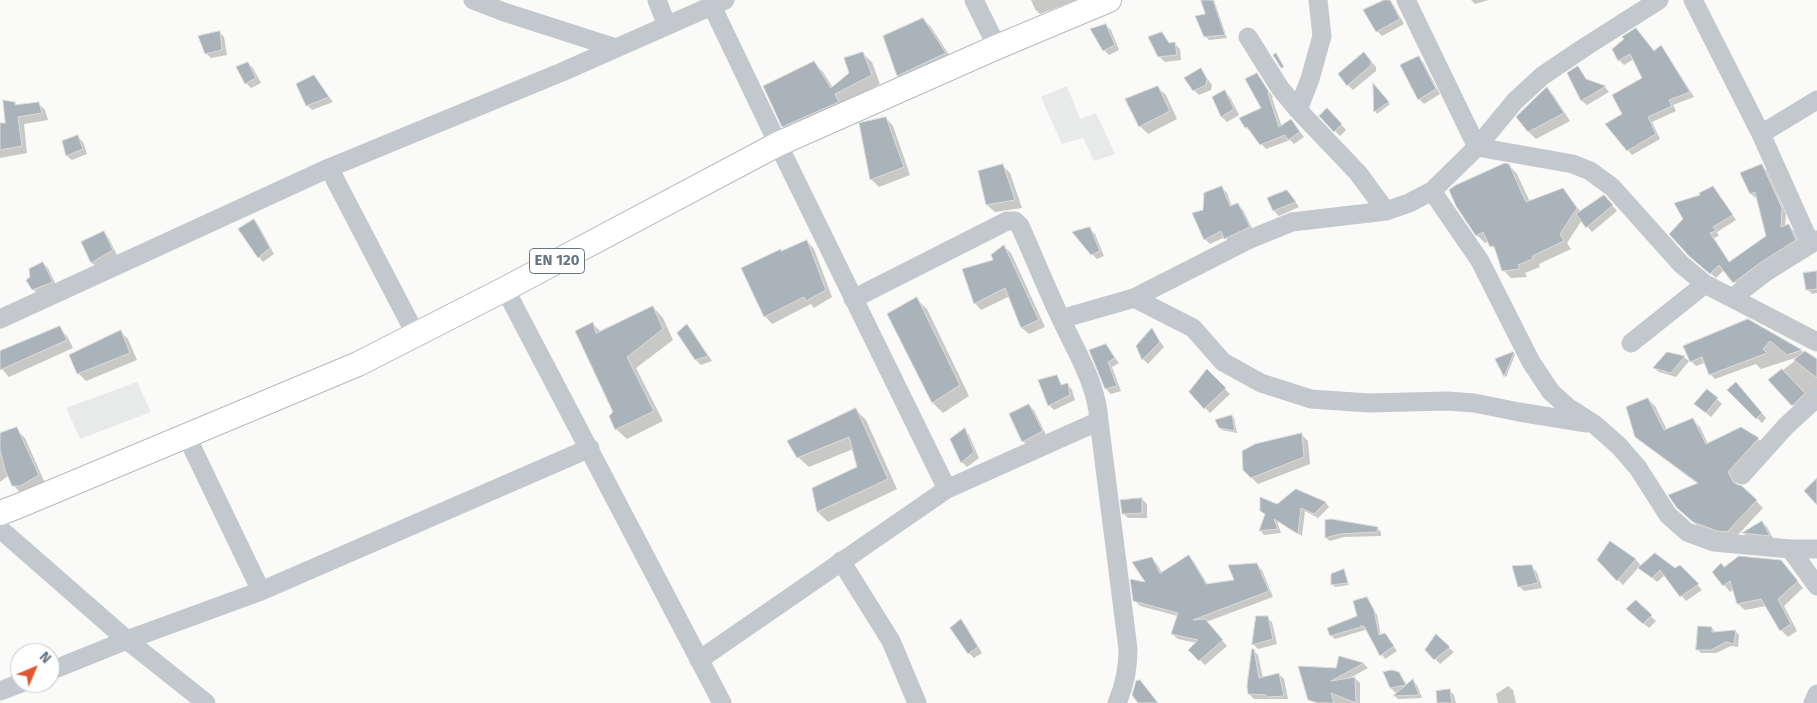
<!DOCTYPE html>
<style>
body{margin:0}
#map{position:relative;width:1817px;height:703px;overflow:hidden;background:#fafaf8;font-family:"Fira Sans",sans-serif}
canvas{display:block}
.north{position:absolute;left:10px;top:643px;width:50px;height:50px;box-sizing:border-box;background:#fff;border:1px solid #c1c8cd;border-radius:50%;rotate:45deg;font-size:14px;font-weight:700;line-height:20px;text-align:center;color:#657683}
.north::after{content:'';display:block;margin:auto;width:18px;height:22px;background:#e4572e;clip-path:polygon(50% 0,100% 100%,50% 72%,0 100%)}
</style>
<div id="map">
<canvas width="1817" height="703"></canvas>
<div class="north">N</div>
</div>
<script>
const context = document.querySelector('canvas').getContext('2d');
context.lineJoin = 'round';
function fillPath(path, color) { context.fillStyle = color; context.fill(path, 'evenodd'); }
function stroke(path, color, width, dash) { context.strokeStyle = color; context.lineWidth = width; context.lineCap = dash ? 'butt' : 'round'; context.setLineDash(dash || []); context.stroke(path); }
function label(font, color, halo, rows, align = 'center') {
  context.font = font + ' "Fira Sans",sans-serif'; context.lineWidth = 5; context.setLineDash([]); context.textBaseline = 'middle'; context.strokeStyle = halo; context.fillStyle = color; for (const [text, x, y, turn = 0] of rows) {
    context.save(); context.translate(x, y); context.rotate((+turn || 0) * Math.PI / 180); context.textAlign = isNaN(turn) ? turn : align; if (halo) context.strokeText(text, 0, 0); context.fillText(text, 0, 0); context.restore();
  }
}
fillPath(new Path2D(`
 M1067 86 1080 119 1096 113 1115 154 1094 161 1083 138 1062 144 1041 97Z
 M137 382 151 412 80 439 66 408Z`), '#e8e9e9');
fillPath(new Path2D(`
 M1031 0H1076L1040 14 1035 9Z
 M1202 0H1214L1227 38 1209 40 1205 36 1207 15Z
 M1387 0 1393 4 1404 24 1382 36 1377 31Z
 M1471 0H1489L1475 4Z
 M923 19 931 27 953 61 905 83 898 76 884 37Z
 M1106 25 1111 30 1119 50 1109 55 1104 50 1092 30Z
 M1636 29 1654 52 1661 46 1665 51 1694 97 1673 105 1676 111 1652 122 1660 139 1632 155 1628 150 1623 115 1643 78 1634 59 1624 65 1620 61 1614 49Z
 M219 32 224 37 227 55 211 58 206 53Z
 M1162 33 1170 44H1175L1180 49 1181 60 1165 62 1159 56Z
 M862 53 872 62 880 84 843 104 793 136 783 126 814 63 823 72 833 88 850 73Z
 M1418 57 1423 62 1440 94 1424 104 1419 99Z
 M1369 59 1376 67V71L1353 90 1348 85Z
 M248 63 253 68 261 83 251 88 246 83Z
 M1577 67 1588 81 1605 87 1609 92 1587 105 1582 101 1569 73Z
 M1200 69 1212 85 1211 90 1199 95 1194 90Z
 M1257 75 1273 97 1272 98 1282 127 1291 120 1304 137 1294 144 1290 140 1266 149 1246 127 1263 109Z
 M318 82 333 102 312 110 307 105Z
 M1374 87 1390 104 1377 114 1376 112Z
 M1158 88 1166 95 1177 119 1148 134 1140 126 1127 100Z
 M1547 88 1554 96 1570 121 1536 139 1528 131Z
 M1225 92 1230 97 1239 115 1227 122 1222 117 1214 98Z
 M15 103 18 106 39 104 45 110 48 120 24 124 27 153 0 158V131L8 145Z
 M1327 109 1346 130 1340 136 1321 116Z
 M886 118 893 126 910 175 879 187 871 179Z
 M78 137 83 142 87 154 72 160 67 156 64 142Z
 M1509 165 1517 174 1530 202 1563 190 1581 212 1609 202 1617 211 1592 232 1582 220 1567 243 1571 249 1539 264 1540 267 1525 273 1527 277 1511 278 1503 270 1497 253 1489 241 1485 243 1477 235Z
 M1003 166 1010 173 1022 208 995 212 987 205Z
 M1762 166 1767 171 1786 214 1785 227 1789 226 1794 231 1800 245 1739 287 1724 270 1716 278 1695 261 1684 219 1702 195 1713 187 1736 220 1717 232 1719 236 1714 238 1730 263 1767 236 1758 197 1756 198 1751 194Z
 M1222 188 1227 193 1232 207 1238 205 1243 210 1254 232 1230 243 1225 237 1210 244 1205 239Z
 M1292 197 1299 207 1279 216 1274 211Z
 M254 221 259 226 274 254 263 262 259 257Z
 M1090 229 1095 234 1104 256 1097 259 1092 254Z
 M103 232 108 237 117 255 97 267 92 263 83 243Z
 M807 241 814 249 832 297 814 308 811 304 772 324 765 316Z
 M1004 246 1011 253 1045 327 1029 334 1022 328 1010 296 981 310 975 303Z
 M43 263 48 268 57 287 38 294 33 289Z
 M1817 272V293L1812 294 1807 289Z
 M916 299 927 309 969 396 943 413 933 403 889 315Z
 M653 307 663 318 673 340 636 368 663 421 627 439 616 429 614 412 593 324 601 332Z
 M1747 320 1817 360V390L1797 409 1770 380 1801 356 1761 369 1756 364 1715 379 1710 374 1704 363 1696 366 1691 361Z
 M687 326 692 331 712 361 701 365 696 360Z
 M59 328 67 336 73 348 9 377 2 369 0 353Z
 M1152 330 1164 347 1148 364 1143 359Z
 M121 332 128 339 137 360 86 381 78 373Z
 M1106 346 1119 363 1112 367 1121 391 1111 394 1106 389Z
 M1513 353 1515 355 1506 377 1497 360Z
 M1684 357 1689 361 1676 377 1659 372 1654 368Z
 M1207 371 1230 394 1210 413 1191 392Z
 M1056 376 1063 386 1068 385 1072 390 1075 400 1054 410 1049 405 1040 381Z
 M1741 388 1766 418 1762 423 1729 390Z
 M1707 390 1722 404 1711 417 1701 409Z
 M1648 399 1655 406 1667 430 1693 420 1700 427 1708 444 1758 439 1765 445 1734 479 1738 486 1742 487 1763 508 1735 538 1701 529 1685 515 1698 484 1644 444 1636 436Z
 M1029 406 1034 410 1047 437 1028 446 1023 441Z
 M856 410 866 420 897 489 828 522 818 512 813 488 859 468 853 449 809 467 798 457Z
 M1232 416 1234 418 1237 433 1222 430 1220 427Z
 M965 430 969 435 979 458 967 467 962 462 951 439Z
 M18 431 25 438 45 483 21 493 13 485 9 475 0 482V446Z
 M1301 434 1308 441 1310 464 1258 484 1244 470Z
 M1296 490 1326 503 1329 507 1318 518 1305 511 1302 536 1277 521 1281 533 1264 535 1261 531 1278 506Z
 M1142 499 1147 504V518H1128L1123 513Z
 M1326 521 1377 528 1381 532V536L1344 537 1330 541 1326 538Z
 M1762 522 1767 527 1774 540 1748 538 1744 534Z
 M1610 543 1636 560 1642 567 1675 570 1680 566 1702 590 1686 601 1665 575 1657 582 1639 567 1623 585 1599 560Z
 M1189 557 1194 562 1208 585 1235 581 1256 565 1262 570 1273 597 1206 622 1227 646 1205 665 1190 650 1197 643 1178 639 1172 634 1178 616 1140 606 1134 600 1147 584 1151 558 1157 564 1162 573Z
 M1781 561 1803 588 1784 606 1797 631 1788 637 1781 630 1766 606 1745 610 1738 604 1734 589 1730 592 1714 572 1724 568Z
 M1531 567 1537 572 1542 588 1524 591 1519 586Z
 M1344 571 1349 585 1335 587 1333 585 1332 575Z
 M1366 598 1377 615 1381 636 1385 634 1397 651 1385 659 1364 627 1365 630 1335 639 1331 635 1359 617Z
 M1636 602 1656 621 1649 628 1632 614Z
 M1267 617 1272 622 1277 644 1258 649 1253 644Z
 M961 621 966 626 982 653 974 658 969 653Z
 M1712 628 1716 633 1735 631 1739 635 1738 647 1731 646 1716 653H1701L1697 649Z
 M1449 648 1454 652 1440 664 1426 649Z
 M1253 650 1258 655 1263 678 1279 674 1284 679 1288 699H1254L1249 694Z
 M1339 657 1364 664 1368 668 1348 679 1355 678 1360 683V703H1316L1314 701 1337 669Z
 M1398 673 1408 686 1413 681 1417 685 1422 698 1398 699 1395 696 1397 694 1391 688Z
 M1508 686 1513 690 1516 703H1498L1496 694Z
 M1449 690 1454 695 1456 703H1438Z`), '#0003');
const building = new Path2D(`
 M1201 0H1213L1225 35 1204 37 1195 16 1205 14Z
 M1384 0H1390L1400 19 1376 32 1363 10Z
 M923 18 946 53 897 76 883 36Z
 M1106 24 1115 45 1103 51 1090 29Z
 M1636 28 1654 51 1661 45 1690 92 1669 100 1672 106 1648 117 1656 134 1627 151 1605 124 1622 114 1612 95 1642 78 1630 54 1618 61 1612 49 1624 39 1622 37Z
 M220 31 222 50 205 54 198 36Z
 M1162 32 1169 43 1175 42 1177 55 1158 57 1148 37Z
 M863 52 872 75 835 94 839 102 782 127 763 86 814 61 831 88 849 73 844 58Z
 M1364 52 1371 61V65L1347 86 1338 74Z
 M1276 53 1284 67 1281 68 1273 55Z
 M1419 56 1436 89 1418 100 1400 65Z
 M248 62 256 78 245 84 236 67Z
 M1578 66 1586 79 1606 86 1581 101 1567 73Z
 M1201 68 1207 79 1206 85 1193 91 1184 78Z
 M1257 73 1269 92 1268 93 1279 127 1291 119 1300 132 1288 140 1285 135 1260 145 1247 127 1245 128 1239 118 1261 108 1245 79Z
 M314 75 329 97 306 106 296 84Z
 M1373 83 1389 102 1374 112Z
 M1158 86 1170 111 1139 127 1125 99Z
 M1547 87 1564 113 1528 132 1516 117Z
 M1225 90 1234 109 1221 117 1212 97Z
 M3 100 15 102V105L39 102 42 113 18 117 22 146 0 150V123H5Z
 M1327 108 1342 124 1334 132 1319 116Z
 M886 117 904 167 870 180 859 123Z
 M78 135 83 149 66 156 62 141Z
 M1505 163 1509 164 1526 202 1563 188 1577 208 1560 234 1564 241 1532 256 1533 259 1518 265 1520 269 1502 271 1494 246 1490 247 1483 232 1476 236 1456 206 1449 190 1454 186Z
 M1003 164 1015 200 986 205 978 171Z
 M1762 164 1782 208 1781 227 1789 224 1796 240 1760 263 1733 283 1719 265 1710 274 1689 256 1669 234 1683 219 1674 203 1700 195 1699 193 1713 186 1733 215 1713 227 1716 231 1710 233 1729 262 1766 236 1755 192 1750 194 1740 173Z
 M1222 186 1230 206 1238 203 1250 227 1224 239 1221 231 1204 240 1192 213 1203 210 1204 193Z
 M1287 190 1296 202 1273 211 1267 198Z
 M1604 195 1613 205 1586 228 1576 214Z
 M254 219 270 248 258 258 238 229Z
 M1090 227 1100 251 1091 255 1072 232Z
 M104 231 113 250 91 263 81 242Z
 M807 240 826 290 806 301 804 297 764 317 741 268 781 249V251Z
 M1004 245 1039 320 1021 328 1005 288 974 304 962 269 993 260 991 255Z
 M43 262 53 282 32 290 26 280 30 277 29 269Z
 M1817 271V289L1806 290 1803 273Z
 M917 297 960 385 932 403 887 314Z
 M653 306 663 329 627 357 654 411 615 430 609 416 613 412 575 331 593 322 596 333Z
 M1748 319 1802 350 1787 355 1770 341 1763 349 1767 353 1709 375 1702 357 1690 362 1683 346Z
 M687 324 708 356 695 360 677 333Z
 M60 326 67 340 0 370V351Z
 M1152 328 1160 342 1142 360 1136 346Z
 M121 330 130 353 77 374 69 355Z
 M1106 344 1115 358 1108 362 1117 386 1105 389 1089 350Z
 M1805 351 1817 359V378L1794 360Z
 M1513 352 1514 353 1504 377 1495 359Z
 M1667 352 1685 356 1671 373 1653 368Z
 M1207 369 1226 388 1204 409 1189 392Z
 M1782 369 1805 393 1792 406 1768 380Z
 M1057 375 1061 385 1068 383 1070 395 1048 406 1038 380Z
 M1736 382 1762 413 1756 419 1727 390Z
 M1707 389 1718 398 1706 413 1694 404Z
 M1648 398 1664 430 1693 418 1706 444 1741 427 1759 438 1728 472 1734 483 1742 486 1757 500 1727 532 1717 531 1693 522 1677 508 1668 495 1698 483 1635 437 1626 407Z
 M1029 404 1043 431 1022 442 1009 414Z
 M856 408 888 479 817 512 812 488 857 467 849 437 797 458 787 441Z
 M1232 415 1235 431 1219 428 1215 420Z
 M17 427 39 475 20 486H12L5 470 0 450V433Z
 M965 428 974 452 961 463 950 439Z
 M1302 433 1304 457 1251 478 1243 470 1242 451 1255 444Z
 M1817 478V505L1804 491Z
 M1296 489 1326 502 1314 514 1301 508 1298 534 1274 519 1278 529 1259 531 1265 514 1260 511V497L1277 504Z
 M1142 498V513L1122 514 1120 500Z
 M1331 519 1378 527 1377 532 1340 534 1325 538V520Z
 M1762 521 1770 536 1742 533Z
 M1610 541 1636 559 1617 581 1597 560Z
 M1655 553 1675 568 1680 565 1699 584 1680 597 1660 570 1652 578 1638 568Z
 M1189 555 1206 584 1234 580 1228 565 1257 563 1269 591 1193 620 1205 619 1223 640 1199 661 1188 650 1198 640 1171 634 1178 613 1133 601 1130 579 1145 582 1132 562 1152 557 1160 573Z
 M1739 556 1781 560 1798 581 1778 599 1791 624 1780 631 1761 599 1737 604 1730 581 1723 586 1712 572 1721 563 1724 567Z
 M1532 565 1538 583 1518 587 1512 566Z
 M1344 569 1348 583 1331 585V574Z
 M1367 597 1374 610 1379 635 1385 633 1394 646 1380 656 1364 626 1362 627 1361 625V627L1330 636 1327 628 1357 616 1353 601Z
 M1636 600 1652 615 1643 624 1626 609Z
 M1256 616H1268L1273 639 1252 645Z
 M961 619 978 647 968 654 950 628Z
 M1698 626 1712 627V632L1736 630 1734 644 1726 642 1711 650H1696Z
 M1436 634 1450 647 1434 660 1425 650Z
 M1252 649H1254L1259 678 1279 673 1284 696 1267 697 1266 695 1248 694 1247 686Z
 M1339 656 1364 663 1331 681 1355 677 1356 703 1331 693 1334 703H1318L1308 700 1298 666 1336 668Z
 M1392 670 1399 672 1406 685 1390 688 1383 672Z
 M1413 679 1419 695 1393 696 1406 685Z
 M1140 680 1158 703H1138L1132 695 1136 681Z
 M1450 689 1452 703H1437L1436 691Z`);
fillPath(building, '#aab3b9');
stroke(building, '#dcdcda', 1);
const major = new Path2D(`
 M0 513 16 507 358 364 505 289 778 144 997 47 1109 0`);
stroke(major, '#b5babe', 26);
stroke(new Path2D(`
 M473 0 504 12 616 48
 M657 0 667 26
 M974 0 997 47
 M1406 0 1477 147 1573 164 1590 171 1612 187 1681 264 1705 284 1817 342
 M1693 0 1761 134 1810 243
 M712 6 778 144 947 489
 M1248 37 1280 88 1298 110 1358 173 1386 211
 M1298 110 1310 79 1322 36 1318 0
 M1761 134 1817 100
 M329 168 416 335
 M1432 191 1480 261 1531 362 1551 392 1569 408 1594 424 1619 446 1638 468 1668 515 1687 532 1714 542 1790 549H1817
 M505 289 722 703
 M1134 298 1193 328 1223 362 1261 383 1311 399 1369 403 1447 401 1474 403 1519 412 1587 423
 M1732 298 1766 272 1817 240
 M0 319 329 168 562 72 725 0
 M1061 319 1134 298 1248 240 1292 222 1386 211 1409 203 1432 191 1477 147 1515 101 1542 76 1585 47 1659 0
 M1631 343 1705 284
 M1099 421 1128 649C1128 669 1125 685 1117 703
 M186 435 261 591
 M1742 475 1786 426 1811 403 1817 395
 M0 529 127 640 206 703
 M1790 549 1817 586
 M841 561 891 641 917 703
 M699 660 947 489 1099 421C1097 385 1077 353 1062 321 1047 290 1034 257 1020 226L1015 221H1007L853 299
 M50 671 127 640 261 591 590 448
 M0 691 21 683
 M1813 703 1817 694`), '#c3c8cc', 19);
stroke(major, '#fff', 24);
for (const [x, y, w] of [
 [557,261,55]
]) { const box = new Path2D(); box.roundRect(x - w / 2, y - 12.5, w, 25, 4); context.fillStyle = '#fff'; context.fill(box); stroke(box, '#657683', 1); }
label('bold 15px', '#657683', null, [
 ["EN 120",557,261]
]);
</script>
